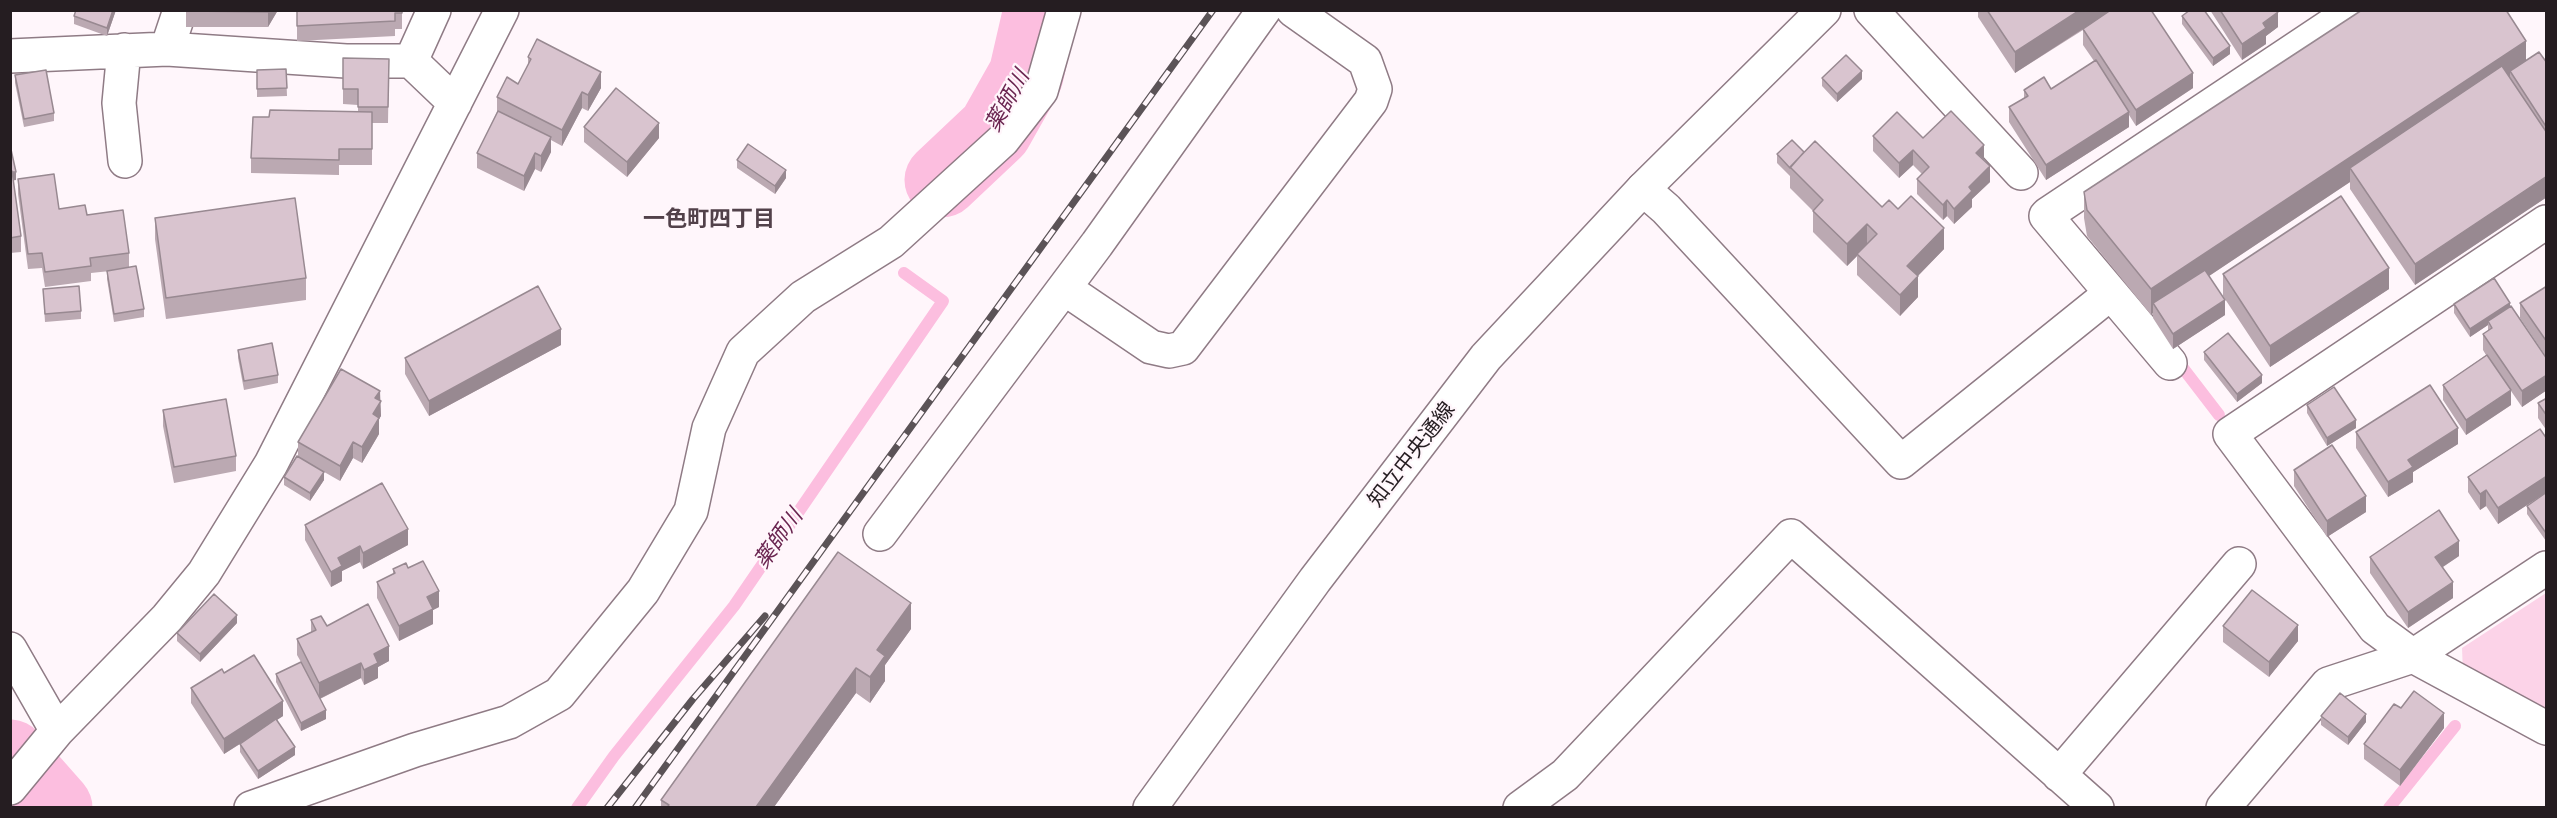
<!DOCTYPE html>
<meta charset="utf-8">
<style>
body{margin:0}
#map{position:relative;width:2557px;height:818px;overflow:hidden;background:#fff6fb;font-family:"Noto Serif",serif}
canvas{display:block}
.frame{position:absolute;inset:0;border:12px solid #251d21;pointer-events:none}
</style>
<div id="map">
<canvas width="2557" height="818"></canvas>
<div class="frame"></div>
</div>
<script>
const context = document.querySelector('canvas').getContext('2d');
context.lineJoin = 'round';
function fillPath(path, color) { context.fillStyle = color; context.fill(path, 'evenodd'); }
function stroke(path, color, width, dash) { context.strokeStyle = color; context.lineWidth = width; context.lineCap = dash ? 'butt' : 'round'; context.setLineDash(dash || []); context.stroke(path); }
function label(font, color, halo, rows, align = 'center') {
  context.font = font + ' "Noto Serif","Noto Sans JP",serif'; context.lineWidth = 4.5; context.setLineDash([]); context.textBaseline = 'middle'; context.strokeStyle = halo; context.fillStyle = color; for (const [text, x, y, turn = 0] of rows) {
    context.save(); context.translate(x, y); context.rotate((+turn || 0) * Math.PI / 180); context.textAlign = isNaN(turn) ? turn : align; if (halo) context.strokeText(text, 0, 0); context.fillText(text, 0, 0); context.restore();
  }
}
fillPath(new Path2D(`
 M2546 593V714L2463 672 2462 648Z`), '#fcd3e8');
stroke(new Path2D(`
 M2176 359 2219 415
 M577 808 614 756 734 606 943 301 904 273
 M2389 808 2455 726`), '#fcbedf', 12);
stroke(new Path2D(`
 M942 180 995 130 1026 75 1041 10
 M10 757 55 808`), '#fcbedf', 75);
const street = new Path2D(`
 M434 10 411 61 455 103
 M1871 10 2021 173
 M167 49 180 10
 M124 50 119 103 125 161
 M10 56 167 49 346 61H411
 M1643 189 1666 209 1901 462 2111 293 2046 216 2048 214 2354 10
 M2546 222 2230 434 2375 628 2413 656 2546 728
 M1064 288 1151 347 1169 351 1183 348 1371 101 1375 89 1365 61 1293 10
 M2111 293 2170 363
 M880 534 1097 244 1264 10
 M10 649 57 731
 M2059 775 2239 564
 M10 788 57 731 167 618 204 573 271 464 502 10
 M251 808 415 750 509 722 559 694 643 591 691 511 709 428 743 352 803 297 891 242 1003 140 1041 91 1064 10
 M1520 808 1565 775 1791 536 2097 808
 M2223 808 2328 684 2413 656 2546 568`);
const secondary = new Path2D(`
 M1150 808 1315 580 1486 357 1643 189 1824 10`);
stroke(street, '#8f7b85', 36);
stroke(secondary, '#8f7b85', 36);
stroke(street, '#fff', 33);
stroke(secondary, '#fff', 33);
const rail = new Path2D(`
 M607 808 693 699 765 616
 M635 808 1213 10`);
stroke(rail, '#5b5357', 7);
stroke(rail, '#fff6fb', 4.5, [14]);
fillPath(new Path2D(`
 M116 10 107 36 74 24V16Z
 M186 10H278L268 27H186Z
 M297 10H402V29H395V36L297 41Z
 M1978 10H2151L2193 88 2136 126 2129 115V127L2046 180 2009 122V107L2024 98V90L2051 89 2094 61 2083 45V30L2015 73 1978 17Z
 M2210 10H2278V27L2266 36V44L2242 60Z
 M2182 16 2230 54 2213 66 2182 24Z
 M528 57 601 88 588 111 582 108 562 146 551 140V152L541 172 535 169 524 191 477 168V153L497 112V97L518 84 528 66Z
 M343 58 389 59 388 123H372V165H339V175L251 173V158L269 117 358 112V105L343 104Z
 M2526 60 2547 63V197L2415 285 2350 189V182L2209 276 2225 315 2173 349 2153 318V313L2151 315 2087 236 2084 218V192Z
 M286 69 287 96 257 97V70Z
 M15 75 54 113V121L24 127 15 83Z
 M1822 78 1862 79 1837 102 1822 86Z
 M584 127 659 138 627 177 584 142Z
 M1873 136 1923 138 1984 160 1990 182 1972 199V207L1954 224 1947 216 1943 220 1917 194V179L1922 174 1913 165 1899 178 1873 151Z
 M10 145 16 180H13L21 236V252L10 253Z
 M1804 152 1944 249 1918 276V297L1900 316 1857 275V256L1847 266 1813 232V211L1790 188V176L1777 163V154Z
 M737 160 786 178 775 194 737 168Z
 M18 179 59 209 87 215 129 253V267L144 309V317L114 322 107 279V271H110L91 273V281L45 287 42 268 28 269 18 194Z
 M155 218 306 278V300L166 319 155 239Z
 M2223 274 2389 289 2270 367 2223 296Z
 M2547 286V358L2520 318V303Z
 M43 289 81 311V319L45 322Z
 M2454 304 2510 306 2547 359V390L2522 407 2511 391V405L2466 435 2443 400V385L2486 355 2483 350V334L2488 331V325L2470 337 2454 313Z
 M561 345 429 416 405 374V358Z
 M238 350 278 375V383L244 390 238 358Z
 M2204 352 2262 383 2237 402 2204 360Z
 M2547 398V431L2538 418V403Z
 M380 401 381 416 379 419V434L362 463 353 458 340 481 319 469 324 480 310 501 284 485V477L298 457V442Z
 M2307 405 2356 428 2327 446 2307 413Z
 M163 410 236 456V471L174 483 163 426Z
 M2356 432 2458 444 2413 472V482L2388 497 2356 448Z
 M2547 439V492L2498 524 2486 506 2480 510 2468 492V477Z
 M2294 470 2366 512 2327 537 2294 486Z
 M2547 492V541H2546L2527 514V506Z
 M305 525 408 545 363 569 360 562 342 571V581L331 587 305 540Z
 M2459 556 2443 567 2453 598 2408 628 2370 573V557Z
 M408 568 439 607 433 610V624L399 641 377 598V582L393 574V569Z
 M311 620 327 626 389 661 378 667V678L364 685 361 678 320 699 326 719 301 731 276 682V674L301 662 297 655V639L311 632Z
 M237 623 200 662 177 641V633Z
 M2223 626 2298 641 2269 677 2223 642Z
 M911 629 885 665V681L870 703 856 693 774 807H661V800Z
 M224 673 283 716 277 720 295 755 258 779 240 752V744L224 754 191 703V688Z
 M2401 708 2444 728 2400 786 2364 759V744Z
 M2321 716 2366 722 2348 745 2321 725Z`), '#bba9b2');
fillPath(new Path2D(`
 M113 10H116L107 36V28Z
 M269 10H278L268 27V12Z
 M2080 10H2112L2015 73V52Z
 M2278 12V27L2266 36V44L2242 60V44L2263 23Z
 M2526 41V66L2510 71V77L2350 168V182L2158 310 2153 303V313L2151 315V289Z
 M2230 46V54L2213 66V58Z
 M1862 71V79L1837 102V94Z
 M601 72V88L588 111V95Z
 M2193 73V88L2136 126V110Z
 M582 92V108L562 146V130Z
 M2129 112V127L2046 180V165Z
 M659 123V138L627 177V162Z
 M551 137V152L541 172V156Z
 M1984 145V160L1976 153Z
 M1913 150V165L1899 178V163Z
 M535 153V169L524 191V176Z
 M1990 166V182L1972 199V207L1954 224V209L1969 187Z
 M786 170V178L775 194V186Z
 M16 172V180L10 181V173Z
 M2547 176V197L2415 285V264Z
 M1947 200V216L1943 220V205Z
 M1867 224V245L1857 254V256L1847 266V244Z
 M1944 228V249L1907 287V266Z
 M2389 268V289L2270 367V346Z
 M1918 276V297L1900 316V295Z
 M2225 300V315L2173 349V334Z
 M2510 303V311L2488 321V325L2470 337V329Z
 M561 329V345L429 416V401Z
 M2262 375V383L2237 402V394Z
 M2547 375V390L2522 407V391Z
 M2511 390V405L2466 435V420Z
 M380 391 381 416 379 419V434L362 463V447L373 414 375 398Z
 M2356 420V428L2327 446V438Z
 M2458 428V444L2413 472V482L2388 497V482L2408 460Z
 M353 442V458L340 481V466Z
 M324 472V480L310 501V493Z
 M2547 476V492L2498 524V508Z
 M2486 490V506L2480 510V494Z
 M2366 496V512L2327 537V521Z
 M408 529V545L363 569V553Z
 M2459 541V556L2435 572V557Z
 M360 546V562L342 571V581L331 587V572L338 558Z
 M2453 582V598L2408 628V612Z
 M439 591V607L433 610V624L399 641V626L427 597Z
 M911 603V629L885 665V681L870 703V677L877 650Z
 M237 615V623L200 662V654Z
 M2298 625V641L2269 677V662Z
 M389 646V661L378 667V678L364 685V670L374 654Z
 M361 663V678L319 699V683Z
 M856 668V693L774 807H756Z
 M283 701V716L224 754V739Z
 M326 710V719L301 731V723Z
 M2444 713V728L2400 786V770Z
 M2366 714V722L2348 745V737Z
 M295 747V755L258 779V771Z`), '#988991');
const building = new Path2D(`
 M76 10H113L107 28 74 16Z
 M186 10H269L268 12 186 11Z
 M297 10H402V13H395V21L297 26Z
 M1987 10H2080L2015 52Z
 M2111 10H2151L2193 73 2136 110 2083 29Z
 M2190 10H2204L2230 46 2213 58 2182 16Z
 M2220 10H2278V12L2263 23 2266 28 2242 44Z
 M2362 10H2506L2526 41 2151 289 2087 210 2084 192Z
 M537 39 601 72 588 95 582 92 562 130 497 97 507 77 518 84 531 59 528 57Z
 M2539 52 2547 63V128L2510 71Z
 M1846 55 1862 71 1837 94 1822 78Z
 M343 58 389 59 388 107H358V89H343Z
 M2096 60 2129 112 2046 165 2009 107 2028 96 2024 90 2044 77 2051 89Z
 M2502 66 2547 133V176L2415 264 2350 168Z
 M286 69 287 88 257 89V70Z
 M46 70 54 113 24 119 15 75Z
 M616 88 659 123 627 162 584 127Z
 M270 110 372 112V149H339V160L251 158 253 117H269Z
 M498 111 551 137 541 156 535 153 524 176 477 153Z
 M1951 111 1984 145 1976 153 1990 166 1969 187 1972 191 1954 209 1947 200 1943 205 1917 179 1929 167 1913 150 1899 163 1873 136 1897 112 1923 138Z
 M1792 140 1804 152 1790 168 1777 154Z
 M1815 141 1882 207 1889 200 1898 209 1911 196 1944 228 1907 266 1918 276 1900 295 1857 254 1877 234 1867 224 1847 244 1813 211 1823 200 1790 167Z
 M748 144 786 170 775 186 737 160Z
 M10 145 16 172H12V171H10Z
 M10 171H12L21 236 10 238Z
 M54 174 59 209 85 205 87 215 123 210 129 253 90 258 91 266 45 272 42 253 28 254 18 179Z
 M2341 196 2389 268 2270 346 2223 274Z
 M295 198 306 278 166 298 155 218Z
 M136 266 144 309 114 314 107 271Z
 M2205 270 2225 300 2173 334 2153 303Z
 M2494 278 2510 303 2470 329 2454 304Z
 M79 286 81 311 45 314 43 289Z
 M538 286 561 329 429 401 405 358Z
 M2547 286V342L2520 303Z
 M2511 306 2547 359V375L2522 391 2483 334 2492 328 2488 321Z
 M2228 333 2262 375 2237 394 2204 352Z
 M272 343 278 375 244 381 238 350Z
 M2487 355 2511 390 2466 420 2443 385Z
 M341 369 380 391 375 398 381 401 373 414 379 418 362 447 353 442 340 466 298 442Z
 M2430 385 2458 428 2408 460 2413 467 2388 482 2356 432Z
 M2334 387 2356 420 2327 438 2307 405Z
 M2547 398V416L2538 403Z
 M226 399 236 456 174 467 163 410Z
 M2540 429 2547 439V476L2498 508 2486 490 2480 494 2468 477Z
 M2332 445 2366 496 2327 521 2294 470Z
 M297 456 324 472 310 493 284 477Z
 M382 483 408 529 363 553 360 546 338 558 342 566 331 572 305 525Z
 M2547 492V533H2546L2527 506Z
 M2439 510 2459 541 2435 557 2453 582 2408 612 2370 557Z
 M838 552 911 603 877 650 885 656 870 677 856 668 756 807H667L669 805 661 800Z
 M423 561 439 591 427 597 433 609 399 626 377 582 395 573 393 569 406 563 408 568Z
 M2252 590 2298 625 2269 662 2223 626Z
 M214 594 237 615 200 654 177 633Z
 M368 604 389 646 374 654 378 663 364 670 361 663 319 683 297 639 316 630 311 620 321 616 327 626Z
 M254 655 283 701 224 739 191 688 222 669 224 673Z
 M301 662 326 710 301 723 276 674Z
 M2414 691 2444 713 2400 770 2364 744 2394 704 2401 708Z
 M2340 693 2366 714 2348 737 2321 716Z
 M276 719 295 747 258 771 240 744Z`);
fillPath(building, '#d9c4cf');
stroke(building, '#988991', 1.5);
label('21px', '#251d21', '#fff6fb', [
 ["知立中央通線",1412,455,-52]
]);
label('italic 22px', '#6b2651', '#fff6fb', [
 ["薬師川",1008,101,-61],
 ["薬師川",779,539,-55]
]);
label('bold 22px', '#52414a', '#fff6fb', [
 ["一色町四丁目",709,220]
]);
</script>
